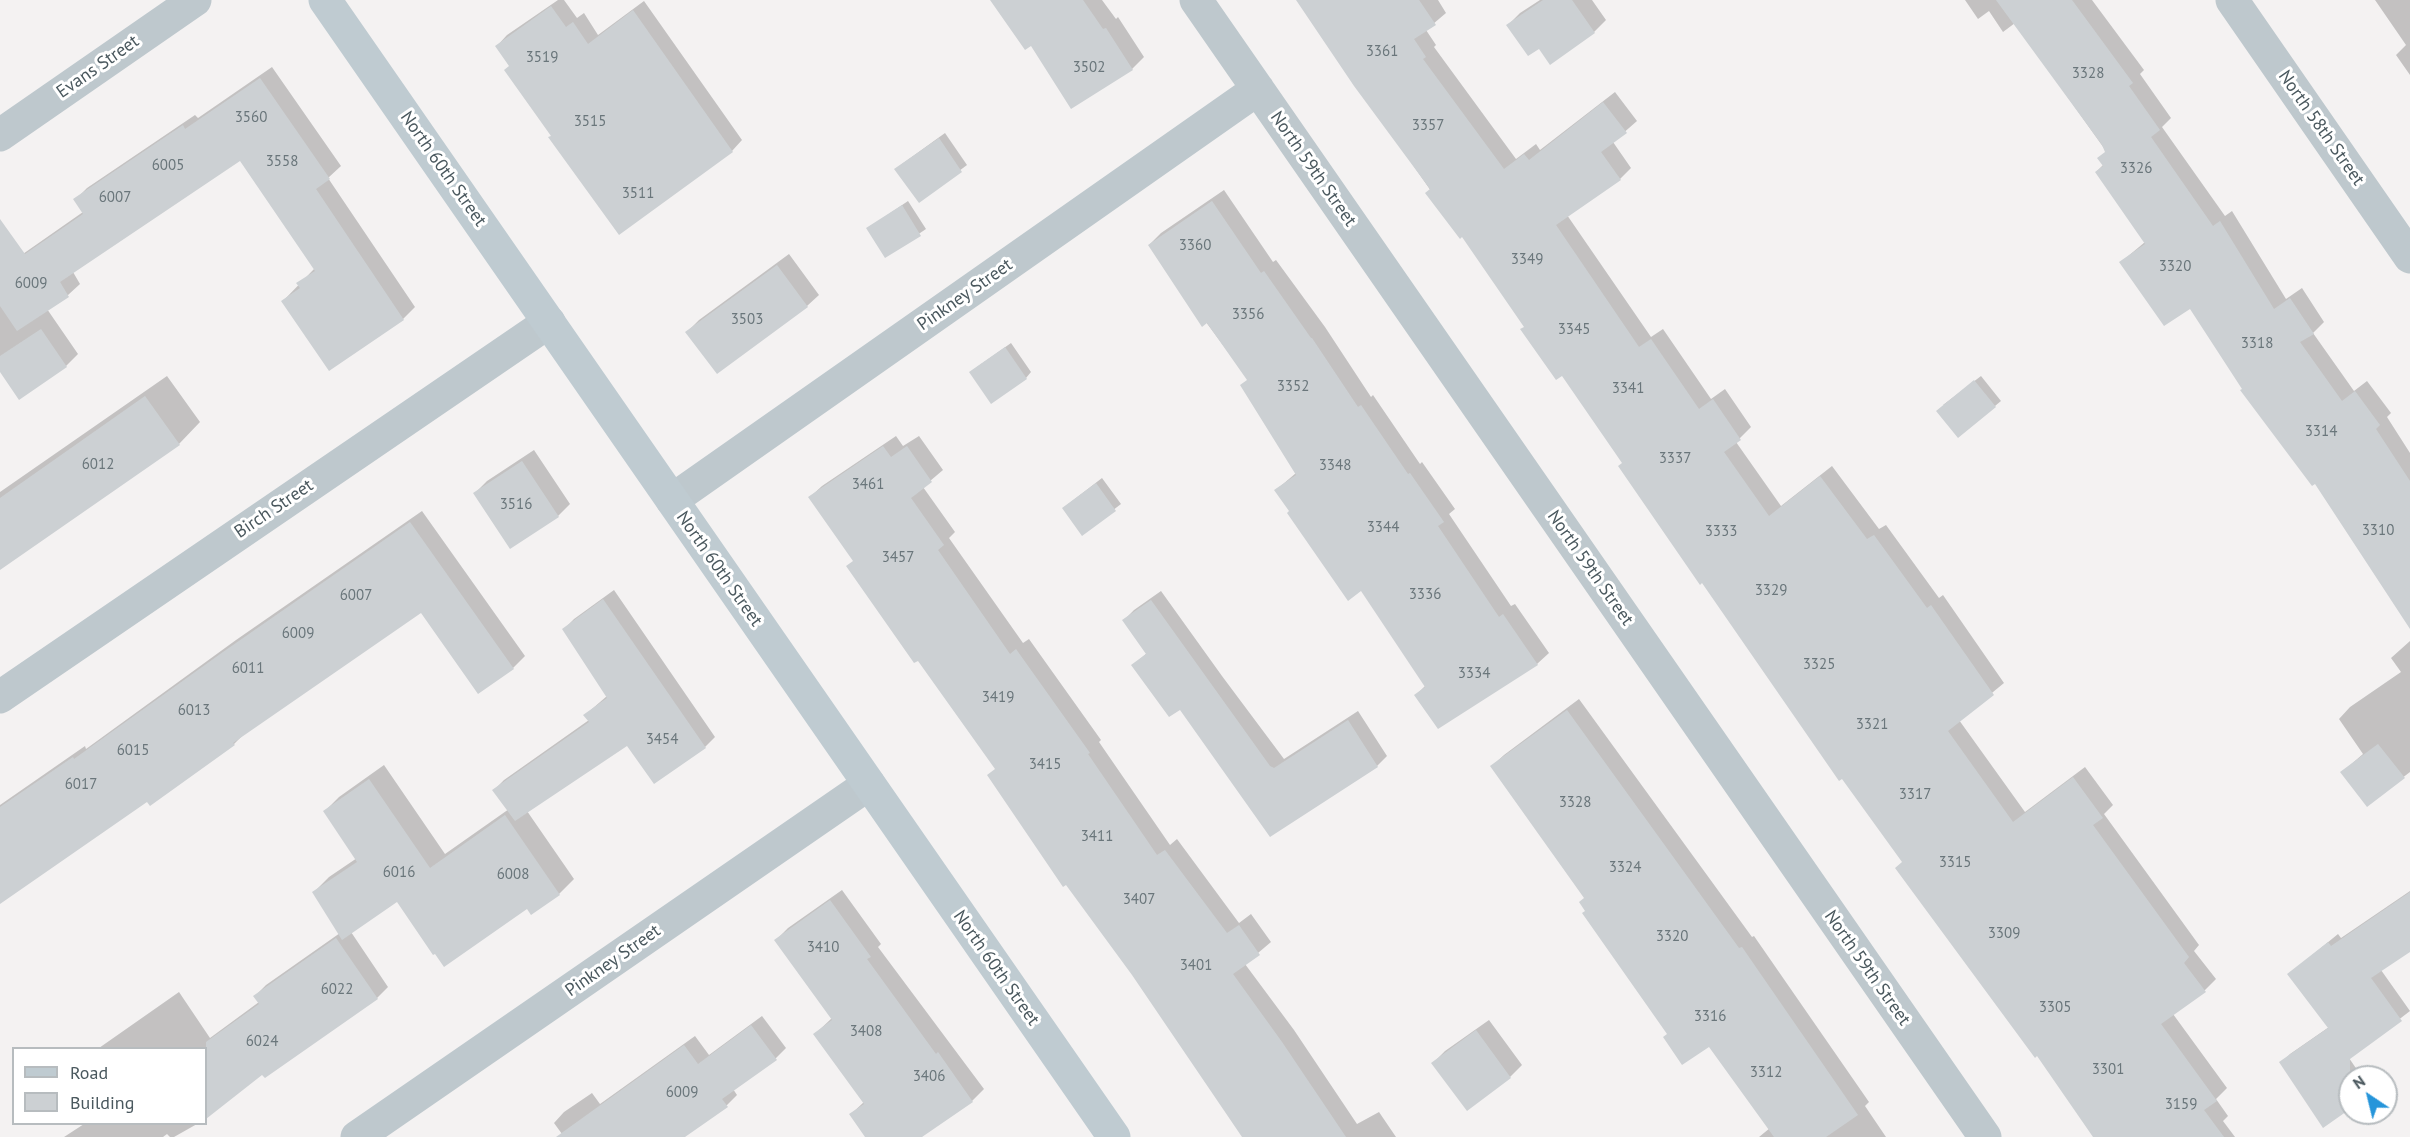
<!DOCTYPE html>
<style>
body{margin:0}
#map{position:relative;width:2410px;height:1137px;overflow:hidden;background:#f4f2f2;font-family:"PT Sans",sans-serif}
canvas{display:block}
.legend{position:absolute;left:12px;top:1047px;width:195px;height:78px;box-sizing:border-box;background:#fff;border:2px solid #b7bcbf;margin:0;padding:8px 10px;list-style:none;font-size:18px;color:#4a585e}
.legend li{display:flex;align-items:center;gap:12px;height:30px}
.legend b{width:30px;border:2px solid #b7bcbf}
.north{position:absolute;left:2338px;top:1065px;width:60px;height:60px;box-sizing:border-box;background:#fff;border:2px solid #b7bcbf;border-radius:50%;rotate:325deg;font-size:16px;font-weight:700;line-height:24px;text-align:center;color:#4a585e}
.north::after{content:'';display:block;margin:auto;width:21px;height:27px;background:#2695da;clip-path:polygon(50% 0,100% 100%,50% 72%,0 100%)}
</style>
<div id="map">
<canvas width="2410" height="1137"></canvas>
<ul class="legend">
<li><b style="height:8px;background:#bfcbd1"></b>Road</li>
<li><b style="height:16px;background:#ccd0d3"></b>Building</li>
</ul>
<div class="north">N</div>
</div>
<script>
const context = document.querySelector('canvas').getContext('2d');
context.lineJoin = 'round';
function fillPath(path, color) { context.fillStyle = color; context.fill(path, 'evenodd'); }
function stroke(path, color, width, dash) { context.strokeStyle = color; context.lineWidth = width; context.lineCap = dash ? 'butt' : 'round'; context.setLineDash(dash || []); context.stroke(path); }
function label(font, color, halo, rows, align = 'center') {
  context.font = font + ' "PT Sans",sans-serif'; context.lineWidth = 6; context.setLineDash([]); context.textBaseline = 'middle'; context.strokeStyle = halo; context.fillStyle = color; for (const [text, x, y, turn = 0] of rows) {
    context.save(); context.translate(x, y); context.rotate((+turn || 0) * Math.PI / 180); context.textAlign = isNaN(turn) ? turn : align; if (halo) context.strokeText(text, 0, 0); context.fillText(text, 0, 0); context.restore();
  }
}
fillPath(new Path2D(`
 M558 0H564L577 18 584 13 598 35 644 1 742 140 732 151 552 135 497 46 507 35Z
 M992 0H1102L1116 19 1118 17 1144 57 1132 69 1071 107 1031 44Z
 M1298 0H1438L1446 13 1426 30 1436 45 1434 47 1516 159 1536 144 1540 150 1615 92 1637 121 1613 142 1631 168 1620 179 1567 215 1651 337 1663 329 1711 399 1725 389 1751 427 1736 442 1781 506 1832 466 1879 529 1886 525 1939 598 1943 595 2004 683 1959 720 2025 812 2085 767 2113 805 2104 814 2199 945 2194 951 2216 979 2205 990 2173 1014 2227 1088 2216 1099 2228 1116 2223 1121 2235 1137H2095L1562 374 1525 326Z
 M1540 0H1592L1606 20 1594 32 1550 63 1539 47 1508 25 1520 13Z
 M1965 0H2092L2144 70 2140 74 2171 118 2162 127 2225 216 2232 211 2286 299 2302 288 2324 322 2313 333 2354 391 2367 381 2391 413 2387 417 2410 453V623L2315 482 2244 388 2190 307 2121 262 2145 242 2096 172 2103 165 2106 151 2015 23 2003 32 1989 11 1978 19Z
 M2375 0H2410V75L2396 55 2406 45Z
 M272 67 341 166 328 178 415 307 403 319 283 301 315 268 240 159 73 272 80 284 68 295 47 309 78 354 66 366 0 370V270L83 212 75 200 87 188 195 115 198 118Z
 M945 133 967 165 919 201 902 164Z
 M1224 190 1273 262 1276 260 1325 327 1371 397 1373 395 1420 464 1422 462 1455 509 1449 514 1511 606 1515 604 1549 653 1537 664 1416 695 1426 685 1361 589 1291 511 1276 490 1296 473 1248 379 1149 245 1161 233Z
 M908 201 926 229 886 256 868 228Z
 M789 254 819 295 807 306 687 332 699 320Z
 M1011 343 1031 372 1026 378 977 367Z
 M167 376 200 422 179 444 0 568V492Z
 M1981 376 2001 401 1995 406 1943 405Z
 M896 436 903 446 919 436 943 470 923 487 955 532 949 538 1023 643 1029 639 1101 740 1099 742 1170 845 1177 839 1239 923 1251 914 1271 942 1245 964 1294 1030 1357 1124 1379 1112 1396 1137H1244L996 768 810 497 822 486Z
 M534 450 570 504 558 516 510 547 475 493 487 481Z
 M1102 478 1121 504 1082 534 1063 508Z
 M422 511 525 656 513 668 478 692 422 611 246 732 234 744 147 800 0 902V805L85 746 86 749 236 640Z
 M614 590 715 737 705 747 627 743 527 811 574 879 559 894 531 913 527 907 397 900 351 932 388 987 377 998 263 1072 206 1117V1048H99L179 992 210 1038 259 1002 255 996 266 985 340 933 314 892 329 877 357 858 325 811 339 797 384 765 445 854 509 809 494 790 504 780 589 720 585 715 607 696 564 629 574 619Z
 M1161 591 1222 676 1284 759 1358 711 1387 756 1377 766 1271 835 1180 708 1133 665 1147 653 1124 620 1134 610Z
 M2410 641V772L2367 805 2342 772 2363 754 2339 719 2350 707 2401 672 2391 658Z
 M1579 699 1752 937 1754 936 1869 1102 1865 1106 1886 1137H1759L1770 1128 1709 1045 1668 1034 1587 911 1586 897 1492 766 1504 755Z
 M842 890 881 944 878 947 984 1089 972 1101 919 1137H867L851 1114 864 1102 815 1034 832 1018 776 940 788 928Z
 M2410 891V950L2381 970 2410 1011 2349 1058 2362 1077H2350V1107L2281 1063 2290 1054 2329 1027 2289 974 2338 934 2341 938Z
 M762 1016 786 1048 776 1058 733 1089 737 1095 727 1105 682 1137H558L562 1134 554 1123 564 1112 592 1093 600 1104 695 1036 709 1055Z
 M1489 1020 1522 1065 1510 1077 1467 1109 1433 1063 1445 1051Z
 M84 1124H197L174 1137H170L167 1134 163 1137H64Z`), '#0003');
fillPath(new Path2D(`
 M990 0H1083L1103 29 1106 28 1133 70 1071 109 1031 46 1025 50Z
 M1296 0H1419L1436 25 1414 39 1426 57 1423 59 1504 169 1524 154 1529 160 1603 102 1627 133 1601 152 1621 180 1556 225 1639 347 1651 339 1699 409 1713 399 1741 440 1724 452 1769 516 1820 476 1867 539 1874 535 1927 608 1931 605 1994 695 1948 731 2013 822 2073 777 2103 818 2093 825 2189 957 2184 963 2206 992 2161 1024 2217 1101 2204 1110 2224 1137H2093L2037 1056 2035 1058 1895 868 1902 862 1842 779 1839 781 1702 583 1700 585 1618 466 1622 463 1562 376 1556 380 1520 329 1524 327 1462 237 1460 239 1425 193 1430 189 1354 86Z
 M1543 0H1572L1595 33 1550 65 1539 49 1528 56 1506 25Z
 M1996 0H2072L2133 83 2129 86 2160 130 2151 137 2213 226 2220 221 2274 309 2290 298 2314 334 2300 342 2342 401 2355 391 2380 425 2376 429 2410 481V629L2315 484 2312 486 2240 390 2242 389 2190 309 2164 326 2119 262 2145 244 2095 172 2103 166 2097 158 2105 152 2102 145Z
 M551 6 566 27 573 22 588 44 633 10 733 152 619 235 548 137 551 136 504 70 509 66 495 46Z
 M260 78 330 179 316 189 404 320 329 371 281 301 300 288 296 283 315 271 240 161 60 282 69 297 17 331 0 306V219L25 254 83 214 73 199 183 125 185 129Z
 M939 138 962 172 919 203 894 169Z
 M1212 201 1261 273 1264 271 1311 338H1312L1358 407 1361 405 1408 474 1410 473 1444 522 1438 526 1499 617 1503 614 1538 665 1438 729 1414 695 1425 687 1361 591 1348 601 1287 513 1289 511 1274 490 1296 475 1240 385 1247 380 1207 323 1202 327 1148 245Z
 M902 205 921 236 885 258 866 228Z
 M777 265 808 307 717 374 685 332Z
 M41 329 67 367 19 400 0 372V356Z
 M1005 347 1027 379 991 404 969 372Z
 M1974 380 1996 407 1958 438 1936 411Z
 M145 396 180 445 0 570V498Z
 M883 446 891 457 907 446 932 482 911 498 944 545 938 550 1010 654 1016 649 1090 753 1088 754 1157 855 1165 850 1227 933 1239 925 1260 955 1233 974 1282 1042 1346 1137H1242L1132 975 1066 885 1063 887 987 775 995 769 918 661 914 663 846 566 853 561 808 497Z
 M522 461 559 517 510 549 473 493Z
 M1096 483 1116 511 1082 536 1062 508Z
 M410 522 514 669 478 694 421 613 233 743 235 745 150 806 147 802 0 904V807L73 757 74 759 223 652Z
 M603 599 706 748 654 784 627 746 515 821 492 790 589 722 583 715 607 698 562 629Z
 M1151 600 1270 766 1274 768 1348 720 1378 767 1270 837 1180 710 1169 717 1131 665 1146 654 1122 620Z
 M1567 710 1739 948 1742 947 1858 1115 1826 1137H1774L1709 1047 1682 1065 1663 1037 1667 1034 1582 913 1585 911 1579 902 1584 898 1490 766Z
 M2378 744 2405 778 2367 807 2340 772Z
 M369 779 430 868 505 815 560 895 531 915 527 909 444 967 435 954 433 955 397 902 342 940 312 892 357 862 323 811Z
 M2410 892V952L2371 978 2402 1021 2350 1059V1109L2323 1128 2279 1062 2328 1028 2287 974 2328 942 2331 946Z
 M830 900 871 957 867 959 936 1054 938 1052 973 1102 922 1137H865L849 1114 864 1104 813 1034 832 1020 774 940Z
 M336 938 378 999 265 1078 262 1075 206 1119V1042L259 1004 253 996Z
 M751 1025 777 1060 722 1099 728 1107 685 1137H556L684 1045 698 1064Z
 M1476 1030 1511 1078 1467 1111 1431 1063Z`), '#ccd0d3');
stroke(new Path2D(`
 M1196 0 1985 1137
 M2232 0 2410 257
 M0 135 195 0
 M672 500 1258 89
 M0 697 549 322
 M357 1137 869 784`), '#bec8cd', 33);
stroke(new Path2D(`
 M325 0 1114 1137`), '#bfcbd1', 33);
label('15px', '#6a767b', null, [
 ["3361",1382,52],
 ["3519",542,58],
 ["3502",1089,68],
 ["3328",2088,74],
 ["3560",251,118],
 ["3515",590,122],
 ["3357",1428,126],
 ["3558",282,162],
 ["6005",168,166],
 ["3326",2136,169],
 ["3511",638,194],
 ["6007",115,198],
 ["3360",1195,246],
 ["3349",1527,260],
 ["3320",2175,267],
 ["6009",31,284],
 ["3356",1248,315],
 ["3503",747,320],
 ["3345",1574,330],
 ["3318",2257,344],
 ["3352",1293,387],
 ["3341",1628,389],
 ["3314",2321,432],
 ["3337",1675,459],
 ["6012",98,465],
 ["3348",1335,466],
 ["3461",868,485],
 ["3516",516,505],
 ["3344",1383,528],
 ["3310",2378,531],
 ["3333",1721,532],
 ["3457",898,558],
 ["3329",1771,591],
 ["3336",1425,595],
 ["6007",356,596],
 ["6009",298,634],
 ["3325",1819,665],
 ["6011",248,669],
 ["3334",1474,674],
 ["3419",998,698],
 ["6013",194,711],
 ["3321",1872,725],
 ["3454",662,740],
 ["6015",133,751],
 ["3415",1045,765],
 ["6017",81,785],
 ["3317",1915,795],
 ["3328",1575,803],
 ["3411",1097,837],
 ["3315",1955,863],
 ["3324",1625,868],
 ["6016",399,873],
 ["6008",513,875],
 ["3407",1139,900],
 ["3309",2004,934],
 ["3320",1672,937],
 ["3410",823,948],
 ["3401",1196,966],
 ["6022",337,990],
 ["3305",2055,1008],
 ["3316",1710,1017],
 ["3408",866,1032],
 ["6024",262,1042],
 ["3301",2108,1070],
 ["3312",1766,1073],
 ["3406",929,1077],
 ["6009",682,1093],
 ["3159",2181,1105]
]);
label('18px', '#4a585e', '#fff', [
 ["Evans Street",98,67,-35],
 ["North 58th Street",2321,128,55],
 ["North 60th Street",443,169,55],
 ["North 59th Street",1313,169,55],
 ["Pinkney Street",965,295,-35],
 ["Birch Street",274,509,-34],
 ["North 59th Street",1590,568,55],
 ["North 60th Street",719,569,55],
 ["Pinkney Street",613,961,-35],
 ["North 60th Street",996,968,55],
 ["North 59th Street",1867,968,55]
]);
</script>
